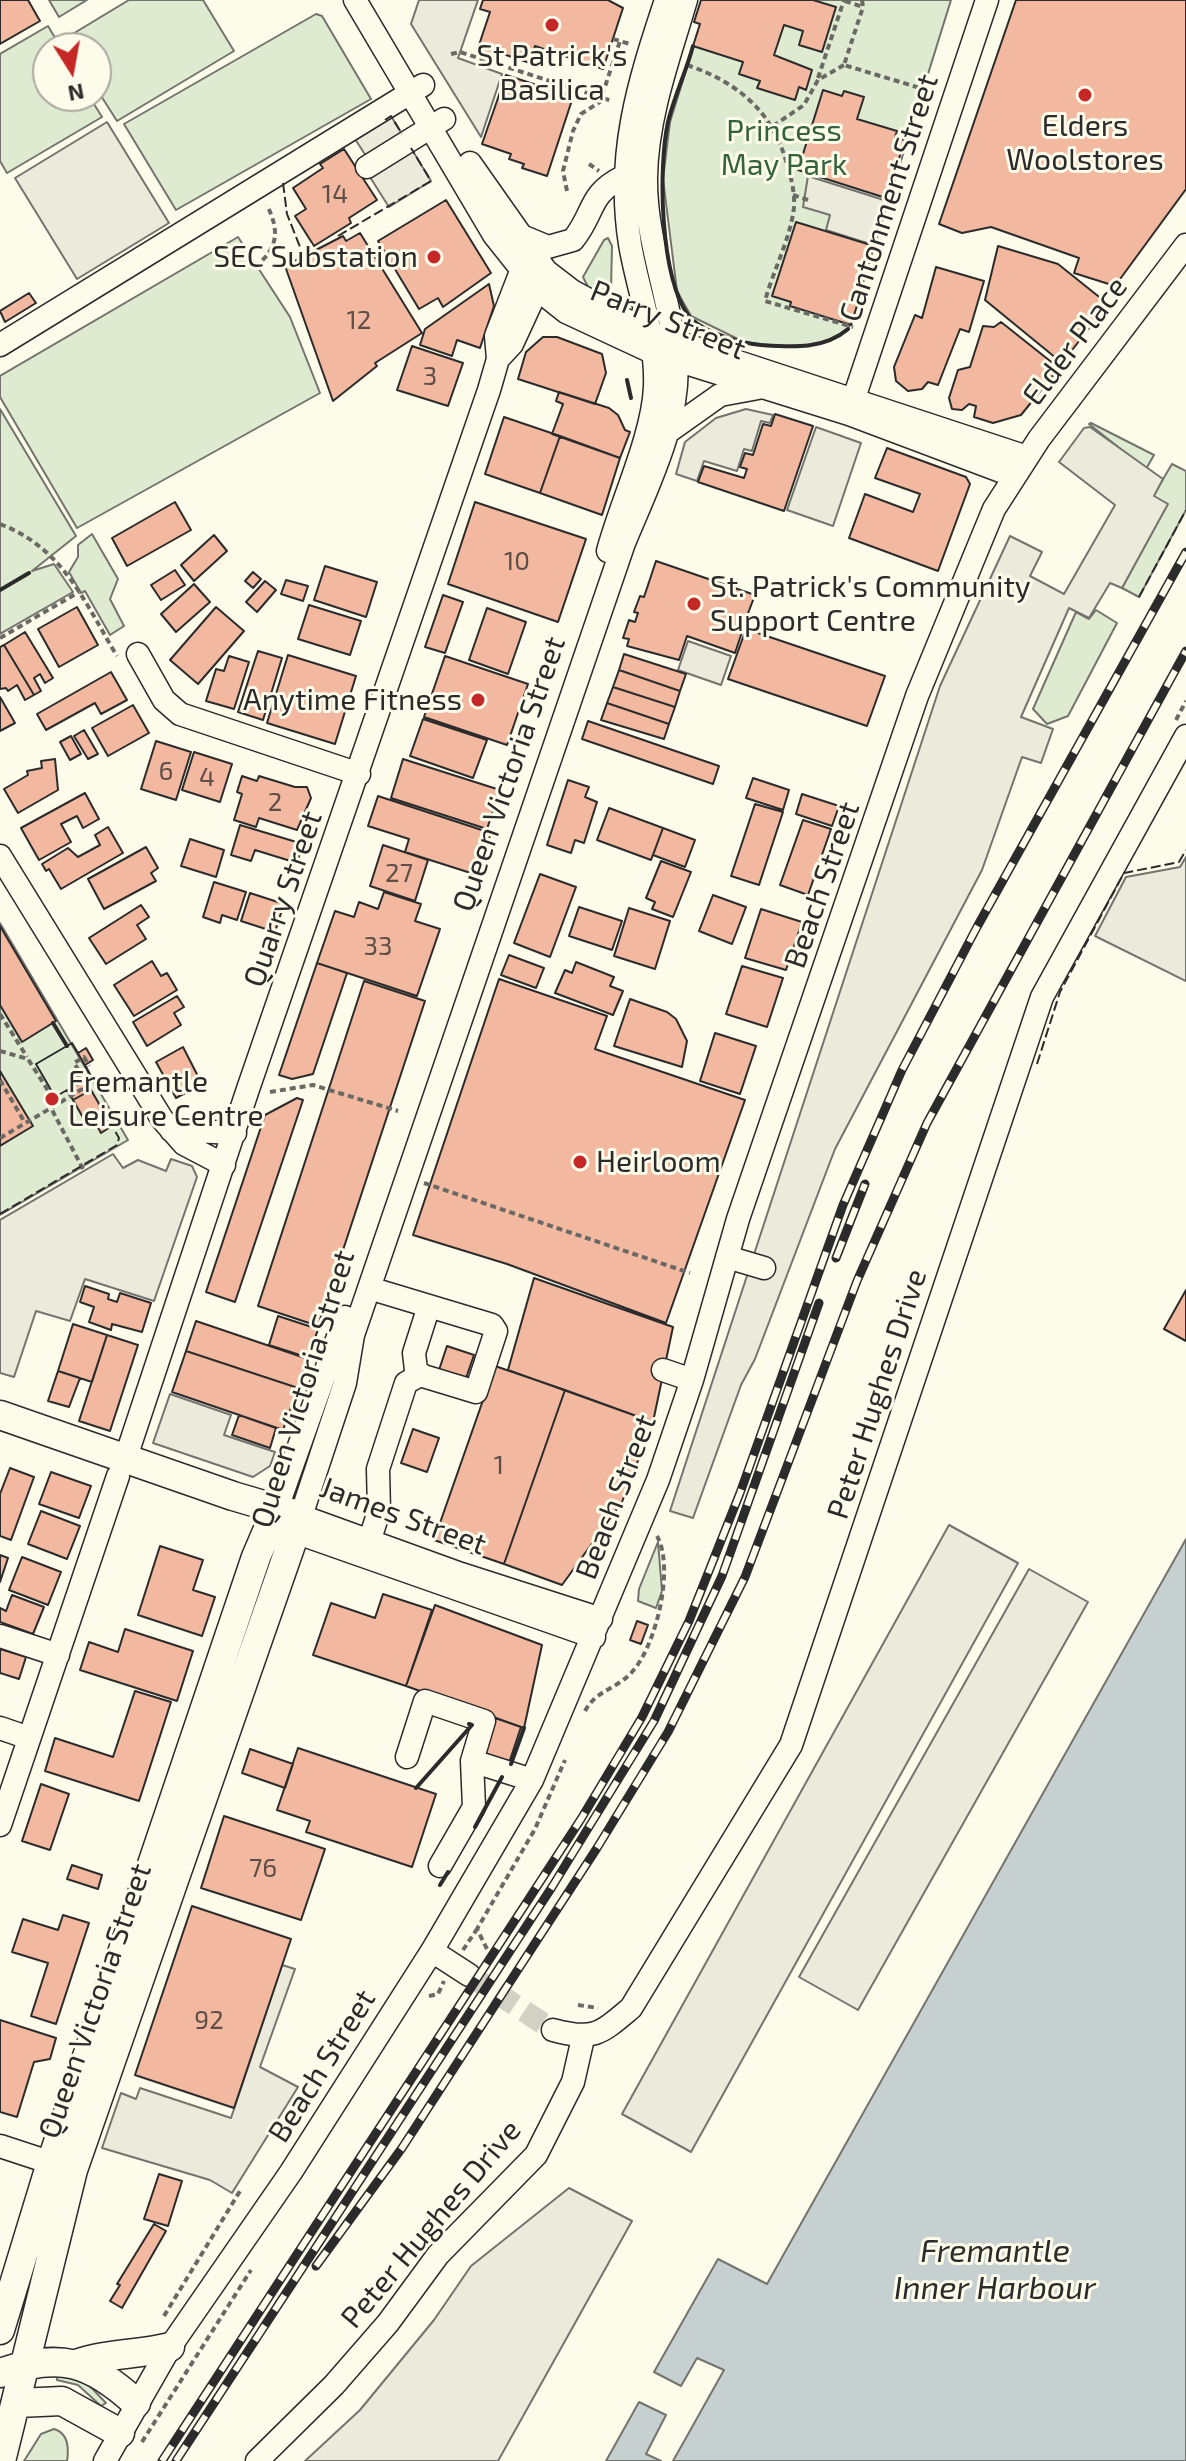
<!DOCTYPE html>
<style>
body{margin:0}
#map{position:relative;width:1186px;height:2461px;overflow:hidden;background:#fdfbea;font-family:"Exo 2",sans-serif}
canvas{display:block}
.north{position:absolute;left:32px;top:32px;width:80px;height:80px;box-sizing:border-box;background:#fdfbea;border:2px solid #a9a89e;border-radius:50%;rotate:169deg;font-size:22px;font-weight:700;line-height:32px;text-align:center;color:#2b2b2b}
.north::after{content:'';display:block;margin:auto;width:28px;height:36px;background:#c62828;clip-path:polygon(50% 0,100% 100%,50% 72%,0 100%)}
</style>
<div id="map">
<canvas width="1186" height="2461"></canvas>
<div class="north">N</div>
</div>
<script>
const context = document.querySelector('canvas').getContext('2d');
context.lineJoin = 'round';
function fillPath(path, color) { context.fillStyle = color; context.fill(path, 'evenodd'); }
function stroke(path, color, width, dash) { context.strokeStyle = color; context.lineWidth = width; context.lineCap = dash ? 'butt' : 'round'; context.setLineDash(dash || []); context.stroke(path); }
function label(font, color, halo, rows, align = 'center') {
  context.font = font + ' "Exo 2",sans-serif'; context.lineWidth = 6; context.setLineDash([]); context.textBaseline = 'middle'; context.strokeStyle = halo; context.fillStyle = color; for (const [text, x, y, turn = 0] of rows) {
    context.save(); context.translate(x, y); context.rotate((+turn || 0) * Math.PI / 180); context.textAlign = isNaN(turn) ? turn : align; if (halo) context.strokeText(text, 0, 0); context.fillText(text, 0, 0); context.restore();
  }
}
const green = new Path2D(`
 M49 0H87L59 17Z
 M129 0H203L234 51 117 121 96 88V48H72L66 38Z
 M708 0H951L850 325 847 331 822 343 792 347 746 343 691 316 677 291 663 179 670 122Z
 M316 14 322 16 371 99 176 210 124 124Z
 M48 26 61 48H48V96H89L102 117 7 173 0 161V54Z
 M238 237 290 317 320 393 77 528 0 397V376Z
 M608 238 612 246 611 289 609 296 602 299 590 291 583 277 604 240Z
 M0 409 76 536 32 571 54 564 73 592 0 634Z
 M1091 423 1154 455 1146 469 1089 424Z
 M1172 464 1186 471V510L1139 597 1122 588 1167 505 1153 496Z
 M92 534 118 579 110 599 124 626 110 635 85 591 81 593 69 572 78 557V545Z
 M1096 610 1117 623 1068 716 1047 724 1033 709 1076 612 1089 619Z
 M0 923 128 1140 0 1215Z
 M658 1542 662 1591 656 1608 638 1601 639 1589Z
 M57 2375 85 2381 106 2403 101 2406 78 2385 57 2380Z
 M54 2429C68 2433 69 2448 67 2461H24L41 2434Z`);
fillPath(green, '#deebd1');
stroke(green, '#74746e', 2);
const parking = new Path2D(`
 M419 0H478L458 58 502 74 481 137 411 24Z
 M391 116 402 134 366 156 355 139Z
 M107 122 169 223 77 279 15 178Z
 M411 148 431 181 389 207 368 174Z
 M808 176 887 201 873 245 826 230 830 215 803 207Z
 M746 409 773 415 770 423 761 421 752 451 744 449 737 471 704 461 697 481 676 474 685 442 716 418Z
 M816 427 861 443 833 526 787 510Z
 M1090 427 1163 479 1154 496 1168 504 1122 588 1110 583 1089 618 1069 608 1021 717 1053 729 1041 763 1022 757 982 870 835 1149 755 1359 741 1385 693 1518 670 1511 940 686 1010 536 1042 552 1030 576 1064 594 1115 505 1059 462 1084 428Z
 M688 641 731 656 721 685 678 670Z
 M1186 857V981L1095 936 1126 877 1180 867Z
 M113 1154 123 1168 138 1160 166 1171 171 1159 192 1166 197 1177 154 1301 85 1279 70 1321 36 1311 14 1377 0 1373V1220Z
 M170 1394 231 1415 224 1435 275 1452 270 1466 253 1477 153 1443Z
 M949 1525 1018 1563 691 2152 622 2114Z
 M1029 1569 1088 1602 858 2010 799 1977Z
 M282 1965 295 1969 260 2067 298 2087 232 2193 210 2180 102 2148 121 2093 136 2099 140 2088 231 2118Z
 M569 2188 632 2221 498 2461H305L360 2410 434 2320 471 2266Z`);
fillPath(parking, '#eceadb');
stroke(parking, '#74746e', 2);
const water = new Path2D(`
 M1186 1539V2461H673L724 2370 697 2358 681 2386 654 2372 718 2259 767 2284Z
 M639 2402 666 2415 646 2454 661 2461H606Z`);
fillPath(water, '#c7d0d0');
stroke(water, '#74746e', 2);
const building = new Path2D(`
 M0 0H28L40 21 0 44Z
 M483 0H608L623 8 603 69 535 46 530 63 497 52 496 58 477 51 490 12 480 9Z
 M701 0H813L836 7 822 52 799 45 803 31 784 25 774 55 812 70 806 90 799 87 795 100 757 88 760 81 739 74 743 62 693 46 700 24 694 22Z
 M1016 0H1186V189L1115 286 1074 273 1079 258 991 227 962 233 939 224Z
 M506 75 573 97 547 176 522 168 524 164 509 159 511 154 482 144Z
 M823 90 842 96 844 91 864 97 857 119 897 131 895 137 905 140 886 198 798 170Z
 M344 149 377 200 349 218 351 223 314 246 295 216 306 209 293 188 323 168 320 164Z
 M446 200 491 273 443 307 438 298 419 309 378 241Z
 M796 222 874 246 853 297 859 299 851 325 790 306 791 302 772 296Z
 M360 233 422 333 375 363 377 366 333 401 285 266 343 236 346 241Z
 M998 246 1058 264 1108 304 1062 363 985 300Z
 M936 267 984 281 969 332 960 329 938 385 928 382 922 389 908 391 896 381 894 367 915 315 922 318Z
 M489 284 494 306 480 348 457 340 452 356 420 345 425 329Z
 M29 293 36 303 5 322 0 311Z
 M1001 322 1059 368 1021 415 993 423 974 417 976 406 969 404 962 410 952 409 949 398 958 370 970 367 983 326 994 327Z
 M543 337H557L602 354 606 373 595 404 518 379 526 352Z
 M412 346 463 363 448 406 397 390Z
 M559 392 609 408 618 415 625 430 630 432 620 458 552 434 563 404 556 401Z
 M775 414 813 426 784 511 698 482 704 466 744 478 747 469 740 467 745 453 753 455 763 424 771 426Z
 M504 417 560 436 540 493 485 474Z
 M560 436 620 458 602 515 540 493Z
 M887 448 966 477 970 484 938 571 849 538 865 494 913 512 920 494 875 478Z
 M175 502 191 530 127 566 112 538Z
 M475 502 586 539 558 622 448 584Z
 M214 535 227 551 194 581 181 565Z
 M656 561 755 595 747 616 741 614 736 630 742 632 735 653 687 636 679 660 627 646 629 639 623 638 629 620 635 622 638 613 634 612 640 596 644 597Z
 M325 566 377 582 366 617 314 600Z
 M175 570 185 585 161 600 151 585Z
 M253 572 261 579 253 588 245 581Z
 M286 580 308 586 303 601 281 594Z
 M265 581 276 590 257 612 246 602Z
 M194 584 210 602 176 632 161 614Z
 M443 595 463 602 445 653 425 647Z
 M309 605 361 621 350 655 298 639Z
 M77 607 98 645 59 667 38 629Z
 M216 607 244 631 198 684 170 660Z
 M487 608 526 622 508 674 469 660Z
 M746 629 885 676 867 726 728 679Z
 M25 632 53 678 45 683 40 674 34 678 41 691 34 695 4 645Z
 M4 645 34 695 25 700 17 685 8 691 6 688 0 689V647Z
 M258 651 282 658 263 720 238 712Z
 M624 654 686 674 680 691 619 670Z
 M288 655 356 676 335 744 267 723Z
 M229 656 249 662 234 709 206 701 216 669 224 671Z
 M445 656 528 684 507 745 424 717Z
 M619 670 680 691 675 707 613 687Z
 M111 672 127 700 101 714 95 703 46 730 37 714Z
 M613 687 675 707 669 724 607 703Z
 M0 697 15 723 0 731Z
 M607 703 669 724 664 739 601 720Z
 M133 705 149 733 108 756 92 728Z
 M423 719 487 740 473 778 410 756Z
 M588 721 719 766 713 784 582 739Z
 M84 730 98 754 88 759 74 736Z
 M71 736 81 754 70 760 60 742Z
 M156 741 191 752 176 800 141 789Z
 M194 752 232 764 220 802 182 790Z
 M55 759 58 790 18 813 4 789 28 775 27 771 42 768 41 761Z
 M403 759 500 790 487 829 391 798Z
 M242 776 257 781 259 776 295 787H307L311 798 297 830 259 818 256 827 234 820 242 794 237 792Z
 M753 778 789 790 783 810 746 798Z
 M568 780 589 787 585 797 597 802 584 843 575 840 571 853 547 845Z
 M85 793 99 819 83 828 77 816 61 824 71 842 39 860 21 828Z
 M802 794 839 806 832 826 796 814Z
 M378 796 491 833 477 875 405 852 409 839 368 826Z
 M755 804 783 812 759 885 731 876Z
 M609 808 663 828 651 860 597 840Z
 M803 820 831 829 808 895 780 885Z
 M240 825 303 844 297 863 255 850 251 861 231 855Z
 M108 827 123 853 61 889 49 869 46 871 42 864 68 848 78 857 100 845 95 835Z
 M663 828 695 840 685 867 653 855Z
 M190 839 224 850 216 877 181 866Z
 M383 845 428 860 415 901 370 886Z
 M146 847 158 868 151 873 156 881 104 909 88 879Z
 M661 861 691 872 673 917 652 909 655 902 646 898Z
 M540 874 576 887 550 957 514 943Z
 M214 882 246 892 237 920 222 915 220 923 203 917Z
 M384 892 421 904 415 921 440 929 417 996 317 963 335 911 354 917 359 902 378 909Z
 M250 893 284 904 275 932 241 921Z
 M713 895 746 907 732 944 699 931Z
 M141 905 149 917 137 925 146 939 106 964 89 938Z
 M579 907 622 921 612 950 569 936Z
 M629 908 670 921 655 969 614 956Z
 M761 909 802 922 786 970 745 958Z
 M0 926 56 1021 22 1042 0 1005Z
 M509 955 544 968 536 988 501 975Z
 M152 961 161 976 167 973 177 990 134 1016 114 985Z
 M576 962 614 977 610 986 623 991 613 1015 555 993 565 970 572 973Z
 M317 963 347 973 313 1074 292 1079 279 1075Z
 M742 966 783 978 767 1027 726 1014Z
 M499 979 607 1016 595 1049 745 1100 666 1323 507 1264 413 1235Z
 M364 981 425 1001 318 1326 258 1306Z
 M177 996 184 1007 174 1013 181 1025 147 1046 133 1022Z
 M630 999 667 1012 676 1019 687 1041 682 1067 614 1046Z
 M715 1033 756 1046 740 1094 700 1081Z
 M72 1043 78 1053 86 1048 93 1060 85 1065 91 1076 55 1097 36 1064Z
 M72 1043 91 1076 55 1097 36 1064Z
 M183 1047 202 1084 176 1098 156 1062Z
 M0 1071 33 1126 0 1146Z
 M85 1080 91 1090 73 1100 67 1090Z
 M91 1090 112 1126 101 1133 92 1117 85 1121 73 1100Z
 M297 1098 303 1100 235 1302 206 1292 265 1115Z
 M534 1278 673 1327 653 1422 508 1370Z
 M85 1286 109 1294 108 1299 117 1302 120 1293 151 1303 142 1332 112 1324 111 1330 89 1322 94 1307 80 1302Z
 M1186 1290V1341L1164 1329Z
 M278 1316 318 1329 309 1358 269 1345Z
 M196 1321 308 1359 298 1388 186 1351Z
 M73 1324 107 1335 92 1382 58 1371Z
 M107 1335 138 1345 110 1431 79 1421Z
 M447 1346 474 1355 464 1384 437 1376Z
 M186 1351 298 1388 283 1430 172 1392Z
 M495 1366 565 1390 504 1564 434 1540Z
 M58 1371 80 1378 69 1407 48 1401Z
 M565 1390 653 1422 622 1502 562 1585 504 1564Z
 M239 1415 276 1428 270 1448 232 1435Z
 M413 1429 439 1438 427 1472 401 1463Z
 M10 1468 34 1477 11 1540 0 1536V1494Z
 M51 1472 91 1486 79 1518 39 1504Z
 M41 1511 80 1526 67 1559 28 1544Z
 M160 1546 203 1560 193 1590 215 1597 202 1636 138 1615Z
 M0 1555 8 1558 0 1582Z
 M22 1557 61 1572 48 1605 9 1590Z
 M383 1594 432 1610 406 1686 313 1655 331 1603 375 1618Z
 M12 1595 44 1607 33 1634 0 1622V1608L6 1611Z
 M435 1605 542 1645 524 1728 406 1686Z
 M637 1621 648 1625 641 1644 630 1640Z
 M125 1629 193 1651 177 1701 80 1670 89 1642 118 1652Z
 M0 1649 26 1657 19 1679 0 1673Z
 M135 1691 171 1702 139 1801 45 1771 55 1738 113 1757Z
 M495 1718 521 1727 509 1763 482 1754Z
 M298 1748 436 1794 412 1867 306 1832 310 1821 277 1810Z
 M250 1749 293 1764 285 1788 242 1773Z
 M41 1784 69 1794 50 1850 22 1841Z
 M224 1816 325 1849 301 1920 201 1888Z
 M72 1865 102 1875 98 1889 67 1879Z
 M192 1906 291 1939 234 2108 135 2075Z
 M63 1915 89 1923 56 2024 31 2016 48 1963 12 1952 23 1919 58 1930Z
 M0 2020 56 2038 50 2059 34 2062 17 2117 0 2112Z
 M159 2174 182 2181 168 2226 144 2219Z
 M154 2224 166 2231 122 2308 110 2301 120 2285 117 2284Z`);
fillPath(building, '#f2b8a0');
stroke(building, '#2b2b2b', 2);
stroke(new Path2D(`
 M469 1975 553 2030`), '#d3d1c4', 22, [22, 11]);
const minor = new Path2D(`
 M355 0 494 235 537 289 566 312 654 353 849 414 1014 476
 M470 163 546 271 572 291 650 333 1027 457
 M367 167 444 119
 M519 235 548 247 573 240C595 213 588 194 623 177
 M0 345 423 85
 M498 359 512 344 542 279
 M849 413 987 0
 M665 434 720 395 758 388
 M608 551C621 502 653 436 655 387 657 338 638 292 630 244 616 155 638 84 666 0
 M138 654 164 700 180 714 359 774
 M0 856 162 1119 184 1144 224 1165
 M171 1130 235 1133
 M727 1257 764 1268
 M369 1288 492 1325 496 1331 476 1392 420 1375 406 1383 378 1469 379 1511 370 1539
 M663 1370 692 1380
 M423 1376 416 1370 414 1353 429 1306
 M125 1460 248 1089 489 390 498 359 496 336 529 251
 M277 1508 345 1317
 M295 1532 594 1637
 M601 1619 461 1574 301 1516 345 1383 353 1335 624 543C647 487 682 419 676 357 670 296 645 239 646 177 647 116 669 58 686 0
 M0 1636 58 1655
 M0 1728 29 1738
 M407 1757 425 1701 484 1721 472 1761 532 1780
 M0 1825 118 1476
 M440 1866 474 1807 472 1761
 M432 1951 469 1975
 M553 2030C594 2041 600 2034 631 2008L791 1745 1042 997 1186 736
 M0 2146 64 2167
 M105 2461 170 2347 291 2172 432 1951 532 1780 658 1480 692 1380 738 1219 917 696 982 538 994 509 1039 439 1186 245
 M257 2461 334 2385 388 2323 438 2255 536 2155 573 2082 583 2038`);
const major = new Path2D(`
 M0 1415 233 1496 301 1516 73 2170 1 2461
 M0 2330 51 2163 256 1557 277 1508
 M76 2364C107 2353 139 2355 170 2347
 M0 2373C60 2352 90 2361 136 2403
 M18 2403 62 2401 120 2433`);
stroke(minor, '#2b2b2b', 25);
stroke(major, '#2b2b2b', 31);
stroke(new Path2D(`
 M862 0 863 7 844 65 930 91
 M845 1 863 7
 M613 39 630 44
 M451 54 460 52 612 101
 M687 65C739 83 772 111 787 164 791 177 795 193 794 207 791 237 773 271 765 301L853 327
 M818 78 844 0
 M773 126 804 105 818 80 844 65
 M589 164 599 171
 M567 191 563 171 573 131 581 114 600 102 620 41
 M793 195 808 200
 M255 267C278 248 280 232 267 205
 M0 524C63 548 84 601 117 656
 M0 638 79 592
 M1176 720 1186 701
 M0 1014 27 1057
 M0 1051 28 1059 56 1103
 M0 1080 25 1123
 M270 1092 313 1085 398 1111
 M0 1138 51 1108
 M83 1169 51 1108 82 1089 75 1078 81 1074 74 1063 84 1057 89 1066
 M424 1183 690 1273
 M585 1711C596 1690 617 1689 632 1672 656 1646 675 1568 657 1536
 M487 1949 477 1929 535 1829 565 1760
 M463 1950 477 1929
 M429 1996 438 1994 444 1981
 M578 2005 598 2008
 M164 2316 240 2191
 M142 2442 251 2270`), '#6a6964', 4, [6, 4]);
stroke(minor, '#fdfbea', 22);
stroke(major, '#fdfbea', 28);
const rail = new Path2D(`
 M836 1258 865 1184
 M316 2266 402 2148 597 1848 668 1732 745 1577 857 1281 927 1123 1186 651
 M162 2461 581 1819 642 1717 689 1621 740 1493 843 1205 902 1070 977 927 1186 552
 M176 2461 552 1887 654 1721 722 1576 819 1303`);
stroke(rail, '#2b2b2b', 9);
stroke(rail, '#fdfbea', 6, [18]);
stroke(new Path2D(`
 M385 120 391 116 402 134
 M283 183 287 214 304 257
 M338 236 431 181 411 148
 M1139 597 1186 510
 M1037 1064 1060 992 1124 873 1179 862 1186 850
 M0 1214 117 1145 119 1138 112 1126`), '#2b2b2b', 2, [10, 4]);
stroke(new Path2D(`
 M693 46C686 72 674 97 668 122 658 169 660 275 688 315 701 332 740 343 761 345 791 347 824 350 848 329
 M627 380 631 398
 M0 590 29 573
 M53 1023 67 1046
 M511 1764 524 1728
 M416 1788 472 1725 469 1724
 M475 1827 502 1777
 M440 1885 448 1872`), '#2b2b2b', 4);
for (const [x, y, r, color] of [
 [552,25,8,"#c62828"],
 [1085,95,8,"#c62828"],
 [434,257,8,"#c62828"],
 [694,604,8,"#c62828"],
 [478,700,8,"#c62828"],
 [52,1099,8,"#c62828"],
 [580,1162,8,"#c62828"]
]) { const dot = new Path2D(); dot.arc(x, y, r, 0, 2 * Math.PI); context.fillStyle = color; context.fill(dot); stroke(dot, '#fdfbea', 3); }
label('26px', '#5d4e48', null, [
 ["14",335,194],
 ["12",359,320],
 ["3",430,376],
 ["10",517,561],
 ["6",166,771],
 ["4",207,777],
 ["2",275,802],
 ["27",399,873],
 ["33",378,946],
 ["1",499,1465],
 ["76",263,1868],
 ["92",209,2020]
]);
label('30px', '#2b2b2b', '#fdfbea', [
 ["St Patrick's",552,56,"center"],
 ["Basilica",552,90,"center"],
 ["Elders",1085,126,"center"],
 ["Woolstores",1085,160,"center"],
 ["SEC Substation",418,257,"right"],
 ["St. Patrick's Community",710,587],
 ["Support Centre",710,621],
 ["Anytime Fitness",462,700,"right"],
 ["Fremantle",68,1082],
 ["Leisure Centre",68,1116],
 ["Heirloom",596,1162]
], 'left');
label('30px', '#34623c', '#fdfbea', [
 ["Princess",784,131],
 ["May Park",784,165]
]);
label('30px', '#2b2b2b', '#fdfbea', [
 ["Cantonment Street",889,198,-72],
 ["Parry Street",668,320,22],
 ["Elder Place",1075,341,-53],
 ["Queen Victoria Street",509,774,-71],
 ["Beach Street",822,885,-71],
 ["Quarry Street",283,899,-71],
 ["Queen Victoria Street",303,1389,-73],
 ["Peter Hughes Drive",877,1394,-72],
 ["Beach Street",616,1497,-69],
 ["James Street",403,1516,20],
 ["Queen Victoria Street",95,2001,-71],
 ["Beach Street",322,2066,-58],
 ["Peter Hughes Drive",431,2224,-50]
]);
label('italic 32px', '#2b2b2b', '#fdfbea', [
 ["Fremantle",995,2251],
 ["Inner Harbour",995,2288]
]);
</script>
